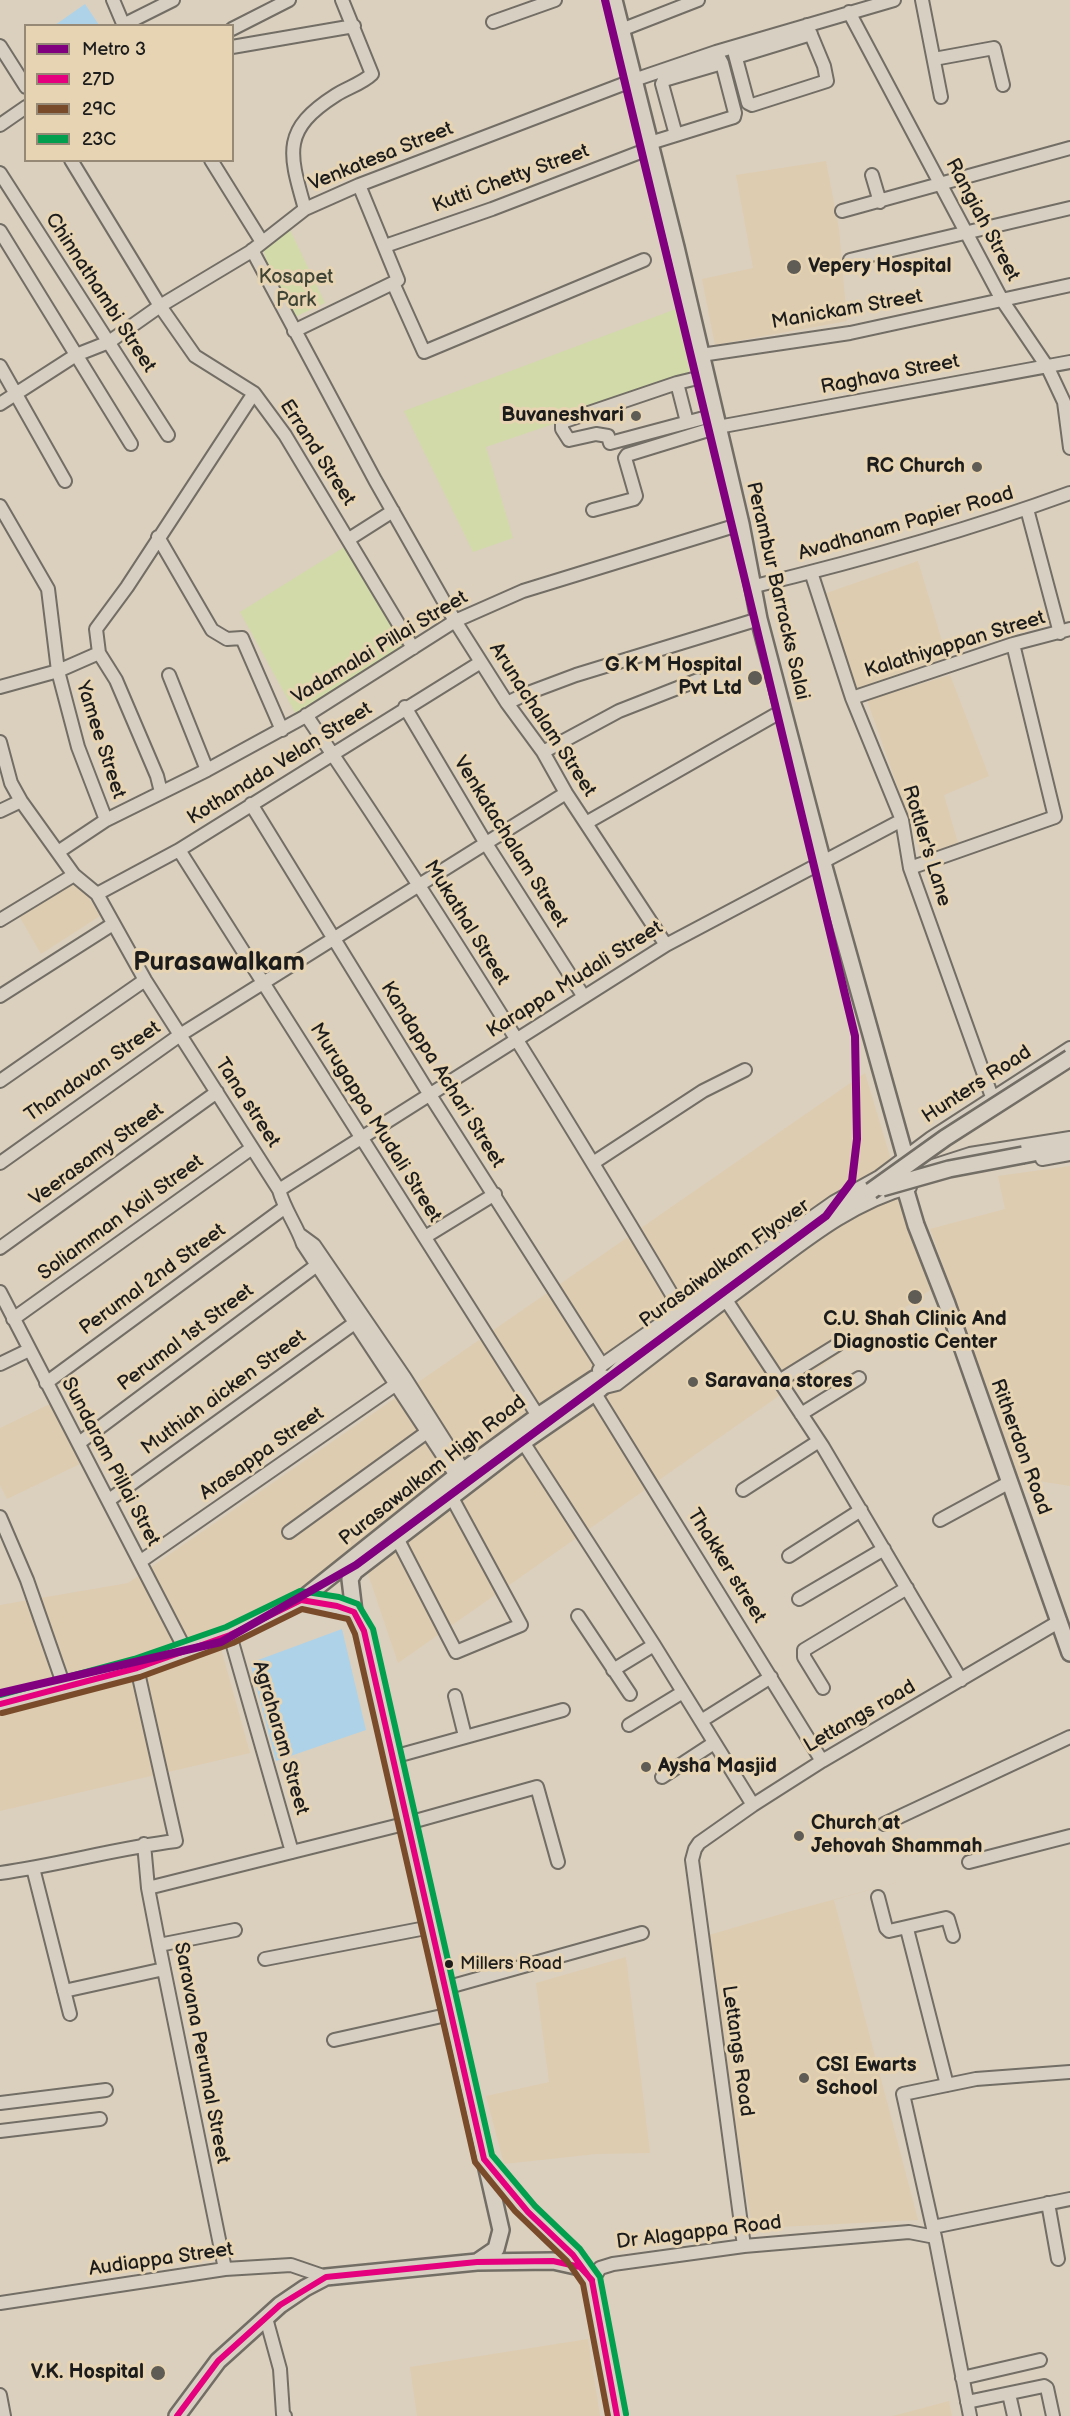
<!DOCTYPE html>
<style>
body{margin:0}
#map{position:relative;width:1070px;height:2416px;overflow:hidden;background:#dbd0be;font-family:"Balsamiq Sans",sans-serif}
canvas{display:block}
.legend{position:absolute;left:24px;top:24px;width:210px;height:138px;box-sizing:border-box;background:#e7d4b2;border:2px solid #968a76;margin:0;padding:8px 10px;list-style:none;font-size:18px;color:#1c1c1c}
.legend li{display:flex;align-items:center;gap:12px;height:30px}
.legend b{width:30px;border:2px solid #968a76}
</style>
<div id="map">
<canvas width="1070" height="2416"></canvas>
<ul class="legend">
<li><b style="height:8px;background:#800080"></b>Metro 3</li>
<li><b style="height:8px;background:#e5007d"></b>27D</li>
<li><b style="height:8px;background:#7a4b2a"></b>29C</li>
<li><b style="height:8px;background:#019f4e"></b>23C</li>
</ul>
</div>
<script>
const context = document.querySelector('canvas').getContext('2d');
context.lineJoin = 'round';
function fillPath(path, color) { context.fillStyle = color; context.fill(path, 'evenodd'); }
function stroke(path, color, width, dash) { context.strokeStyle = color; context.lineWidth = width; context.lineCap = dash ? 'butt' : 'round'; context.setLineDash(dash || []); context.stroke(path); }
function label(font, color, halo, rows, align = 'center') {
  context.font = font + ' "Balsamiq Sans",sans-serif'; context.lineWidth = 6; context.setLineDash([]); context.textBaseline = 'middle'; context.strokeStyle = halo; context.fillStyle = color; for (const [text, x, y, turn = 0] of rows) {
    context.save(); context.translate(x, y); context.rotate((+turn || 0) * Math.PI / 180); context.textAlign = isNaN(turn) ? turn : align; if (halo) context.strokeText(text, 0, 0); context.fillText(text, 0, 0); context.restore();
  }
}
fillPath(new Path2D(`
 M826 161 839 229 847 321 715 345 702 279 753 268 736 175Z
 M918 561 948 661 855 694 821 595Z
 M950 675 989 776 944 795 958 843 922 856 867 700Z
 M77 878 100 916 41 954 18 914Z
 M865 1073 930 1290 398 1663 363 1559 217 1634 250 1753 0 1811V1605L128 1583Z
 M1070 1166V1486L1019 1478 930 1229 1005 1209 998 1176Z
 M54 1402 84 1462 7 1499 0 1485V1428Z
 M909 1879 834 1900 918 2220 759 2228 752 2225 702 1937 788 1912Z
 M626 1957 650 2153 596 2154 504 2164 486 2096 549 2082 536 1983Z
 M588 2339 600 2416H417L410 2367Z
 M949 2401 952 2416H893Z`), '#ddccb0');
fillPath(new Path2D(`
 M290 230 325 303 284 322 263 248Z
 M684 306 701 378 562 421 486 447 513 538 473 552 404 411Z
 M349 544 410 648 297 716 240 612Z`), '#d2daa9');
fillPath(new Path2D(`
 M85 4 99 25H55Z
 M342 1629 366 1730 276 1761 250 1663Z`), '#aed2e8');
const minor = new Path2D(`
 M113 0 124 26
 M922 0 941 97
 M849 12 1002 300 1048 368 1064 402 1070 448
 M493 22 555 0
 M123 25 173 0
 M232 29 289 0
 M621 30 698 0
 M0 46 26 87
 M232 47 354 26
 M733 47 748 103 752 105 827 81 824 66 807 25
 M736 57 811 34
 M934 59 994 48 1003 85
 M0 125 26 107
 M676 135 662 84 664 80 722 63
 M650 143 734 117 735 113 722 63 716 52
 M71 160 160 306 195 356 254 393 285 435 413 648
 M211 160 262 242
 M0 173 168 435
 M872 175 880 202
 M359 185 398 280 393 283 424 352 644 260
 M305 209C289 153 281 130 336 95 347 88 363 83 372 74L342 0
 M842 211 1070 148
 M0 231 131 444
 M385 246 492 209 651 148
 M252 250 375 480 455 621 507 703 543 752 566 793 666 945
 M850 260 1070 208
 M294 331 393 283
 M701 355 850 333 1070 285
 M0 366 65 481
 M677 383 562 422V429L569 440 596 434 608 436 610 443 715 415
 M0 404 76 355 109 342 160 306 250 252 305 209 359 185 634 80 716 52 894 0
 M687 422 677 383 706 376
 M0 506 48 589 58 671 78 747 106 820
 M1027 509 1060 633
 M593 510 634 499 636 496 625 458 627 455 718 427 1070 362
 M158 537 212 630 227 639 242 638 282 730
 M349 539 393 511
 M811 572 852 698 902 820 910 868 992 1097
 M751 587C858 561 966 531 1070 493
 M99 653 116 680 157 776 161 792
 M169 675 207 770
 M0 687 58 671 99 653 96 629 127 587 254 393
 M852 698 1013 644 1070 629
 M507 703 528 693 576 675 759 619
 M405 707 485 842 584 997
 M306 715C438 909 561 1108 681 1310
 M0 742 11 783 21 801 74 875 97 894 145 980 279 1190C285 1211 296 1224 303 1244L461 1483
 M543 752 619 711 698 680
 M251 804 430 1095 602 1365
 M0 811 21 801
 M586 823 782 711
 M179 850 538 1416
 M58 852 106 820 207 770 304 717 455 621 523 591 741 524
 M910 868 1055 817 1013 644
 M97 894 179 850 481 662
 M0 920 74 875
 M0 996 113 924
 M0 1081 145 980
 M1042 1159 1070 1154
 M0 1163 180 1035 566 793
 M593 1163 703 1091 745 1070
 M908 1174 970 1154 1070 1138
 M279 1190 666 945 902 820
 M299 1234 314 1245 405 1378 464 1471
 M425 1237 495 1194
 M0 1248 217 1092
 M0 1292 186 1651
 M726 1300 823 1447 961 1680
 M13 1319 252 1148
 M0 1364 29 1350
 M599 1370 602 1365 834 1202 879 1177 931 1138 1070 1048
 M779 1381 837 1345
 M46 1383 284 1208
 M601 1388 617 1384C666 1346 714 1309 764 1272 809 1238 854 1202 910 1187
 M594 1392 822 1761
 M801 1414 859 1378
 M523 1442 654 1645 753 1805
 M79 1443 317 1265
 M743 1490 819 1441
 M109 1500 363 1317
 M0 1517 27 1580 64 1686
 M940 1520 1010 1482
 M289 1532 434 1427
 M397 1538 456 1652 521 1625 451 1496
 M789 1556 861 1510
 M141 1561 405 1378
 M799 1599 884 1549
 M578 1616 630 1694
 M230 1635 292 1852
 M613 1670 654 1645
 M823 1688 804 1657V1650L907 1588
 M455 1696 465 1736
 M701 1721 771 1677
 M629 1725 683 1692
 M393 1757 563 1710
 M662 1777 714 1743
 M884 1824 1070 1737
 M144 1844 148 1888 159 1945 225 2269
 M969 1862 1070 1836
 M33 1868 70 2014
 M0 1873C59 1865 117 1848 176 1841L137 1668
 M148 1888 408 1823 537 1787 558 1862
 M878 1897 886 1928 889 1931 946 1918 948 1919 953 1936
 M907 1929 947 2085
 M159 1945 235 1930
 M265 1959 431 1927
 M445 1988 642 1933
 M64 1991 164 1969
 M334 2040 451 2014
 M0 2103 106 2090
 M0 2131 100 2119
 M1048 2203 1058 2259
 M933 2227 1070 2199
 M935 2237 903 2094 976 2079 1070 2072
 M744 2246 692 1860 695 1849 699 1843 753 1805 822 1761 1060 1621
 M592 2281 600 2268 613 2264 744 2246 909 2232 935 2237 970 2416
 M0 2303 225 2269 291 2265 326 2277
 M266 2318 280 2369 283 2414 285 2416
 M962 2378 1040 2360
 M1009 2394 1014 2416
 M0 2395 4 2416
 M967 2402 1044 2386 1047 2388 1053 2416`);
const major = new Path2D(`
 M614 0 676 247 741 524 759 619 823 863 905 1156 908 1174 905 1188 916 1225 947 1304 1070 1653
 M1023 1155 1070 1146
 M301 1600 456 1476 538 1416 594 1379 609 1378
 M354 1612 350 1579 355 1571 523 1442 600 1389 623 1366 750 1270 833 1212 871 1191
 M0 1704 137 1668 186 1651 230 1635 301 1600 337 1606 354 1612 364 1631 501 2230 496 2249 477 2262
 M486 2161C502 2180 517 2201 535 2219 557 2241 576 2252 592 2281L617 2416
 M177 2416 218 2361 280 2305 305 2288 326 2277 477 2262 553 2261 580 2267 592 2281`);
stroke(minor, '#726d65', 16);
stroke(major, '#726d65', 20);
stroke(minor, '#d7cfc2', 12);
stroke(major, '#d7cfc2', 15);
const majorBridge = new Path2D(`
 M882 1188 949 1169 1023 1155
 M871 1191 945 1138 1070 1058`);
stroke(majorBridge, '#726d65', 20, []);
stroke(majorBridge, '#d7cfc2', 15);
stroke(new Path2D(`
 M0 1704 137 1668 230 1635 301 1600 337 1606 354 1612 364 1631 484 2159 528 2212 573 2255 592 2281 617 2416
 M177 2416 218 2361 280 2305 326 2277 477 2262 553 2261 580 2267 592 2280`), '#e5007d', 6);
stroke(new Path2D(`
 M2 1713 140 1677 233 1643 302 1609 348 1619 355 1634 475 2162 515 2211 567 2261 583 2284 608 2416`), '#7a4b2a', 6);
stroke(new Path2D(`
 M0 1695 134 1659 226 1627 300 1591 339 1597 358 1604 373 1629 492 2155 535 2206 580 2249 600 2277 626 2414`), '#019f4e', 6);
stroke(new Path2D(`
 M0 1693 221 1642 356 1565 826 1216 852 1181 857 1139 855 1036 605 0`), '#800080', 8);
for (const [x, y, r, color] of [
 [794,267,8,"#5f5b55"],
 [636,416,6,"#5f5b55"],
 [977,467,6,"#5f5b55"],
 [755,678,8,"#5f5b55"],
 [915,1297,8,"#5f5b55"],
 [693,1382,6,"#5f5b55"],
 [646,1767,6,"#5f5b55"],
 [799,1836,6,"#5f5b55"],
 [449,1964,5,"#1c1c1c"],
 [804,2078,6,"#5f5b55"],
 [158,2373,8,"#5f5b55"]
]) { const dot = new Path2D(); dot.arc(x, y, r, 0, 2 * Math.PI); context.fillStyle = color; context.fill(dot); stroke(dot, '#e7d4b2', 2); }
label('18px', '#1c1c1c', '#e7d4b2', [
 ["Millers Road",460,1964]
], 'left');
label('20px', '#1c1c1c', '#e7d4b2', [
 ["Venkatesa Street",381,157,-22],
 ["Kutti Chetty Street",511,179,-20],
 ["Rangiah Street",982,220,62],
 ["Chinnathambi Street",100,293,57],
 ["Manickam Street",847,310,-10],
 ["Raghava Street",890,375,-11],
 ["Errand Street",317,453,57],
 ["Avadhanam Papier Road",906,524,-16],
 ["Perambur Barracks Salai",777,591,77],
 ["Kalathiyappan Street",955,645,-17],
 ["Vadamalai Pillai Street",380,648,-31],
 ["Arunachalam Street",542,720,57],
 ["Yamee Street",100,740,72],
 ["Kothandda Velan Street",280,764,-32],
 ["Venkatachalam Street",510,842,58],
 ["Rottler's Lane",926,846,73],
 ["Mukathal Street",466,923,58],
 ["Karappa Mudali Street",575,980,-32],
 ["Thandavan Street",93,1072,-35],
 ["Kandappa Achari Street",442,1075,58],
 ["Hunters Road",977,1085,-33],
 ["Tana street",247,1103,57],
 ["Murugappa Mudali Street",375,1123,58],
 ["Veerasamy Street",97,1155,-36],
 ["Soliamman Koil Street",121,1218,-36],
 ["Purasaiwalkam Flyover",725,1264,-36],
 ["Perumal 2nd Street",153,1280,-36],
 ["Perumal 1st Street",186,1338,-37],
 ["Muthiah aicken Street",224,1393,-36],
 ["Ritherdon Road",1020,1447,70],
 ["Arasappa Street",262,1454,-35],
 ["Sundaram Pillai Stret",110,1462,62],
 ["Purasawalkam High Road",433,1471,-38],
 ["Thakker street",726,1566,58],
 ["Lettangs road",860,1717,-30],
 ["Agraharam Street",280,1738,74],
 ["Lettangs Road",737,2051,82],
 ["Saravana Perumal Street",201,2053,79],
 ["Dr Alagappa Road",699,2233,-7],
 ["Audiappa Street",161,2260,-8]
]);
label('bold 20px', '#1c1c1c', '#e7d4b2', [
 ["Vepery Hospital",808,267],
 ["Buvaneshvari",624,416,"right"],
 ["RC Church",965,467,"right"],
 ["G K M Hospital",742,666,"right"],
 ["Pvt Ltd",742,689,"right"],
 ["C.U. Shah Clinic And",915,1320,"center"],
 ["Diagnostic Center",915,1343,"center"],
 ["Saravana stores",705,1382],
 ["Aysha Masjid",658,1767],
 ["Church at",811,1824],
 ["Jehovah Shammah",811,1847],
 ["CSI Ewarts",816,2066],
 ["School",816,2089],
 ["V.K. Hospital",144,2373,"right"]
], 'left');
label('20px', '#3f4435', '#e7d4b2', [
 ["Kosapet",296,278],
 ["Park",296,301]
]);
label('bold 26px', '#1c1c1c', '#e7d4b2', [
 ["Purasawalkam",219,963]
]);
</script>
